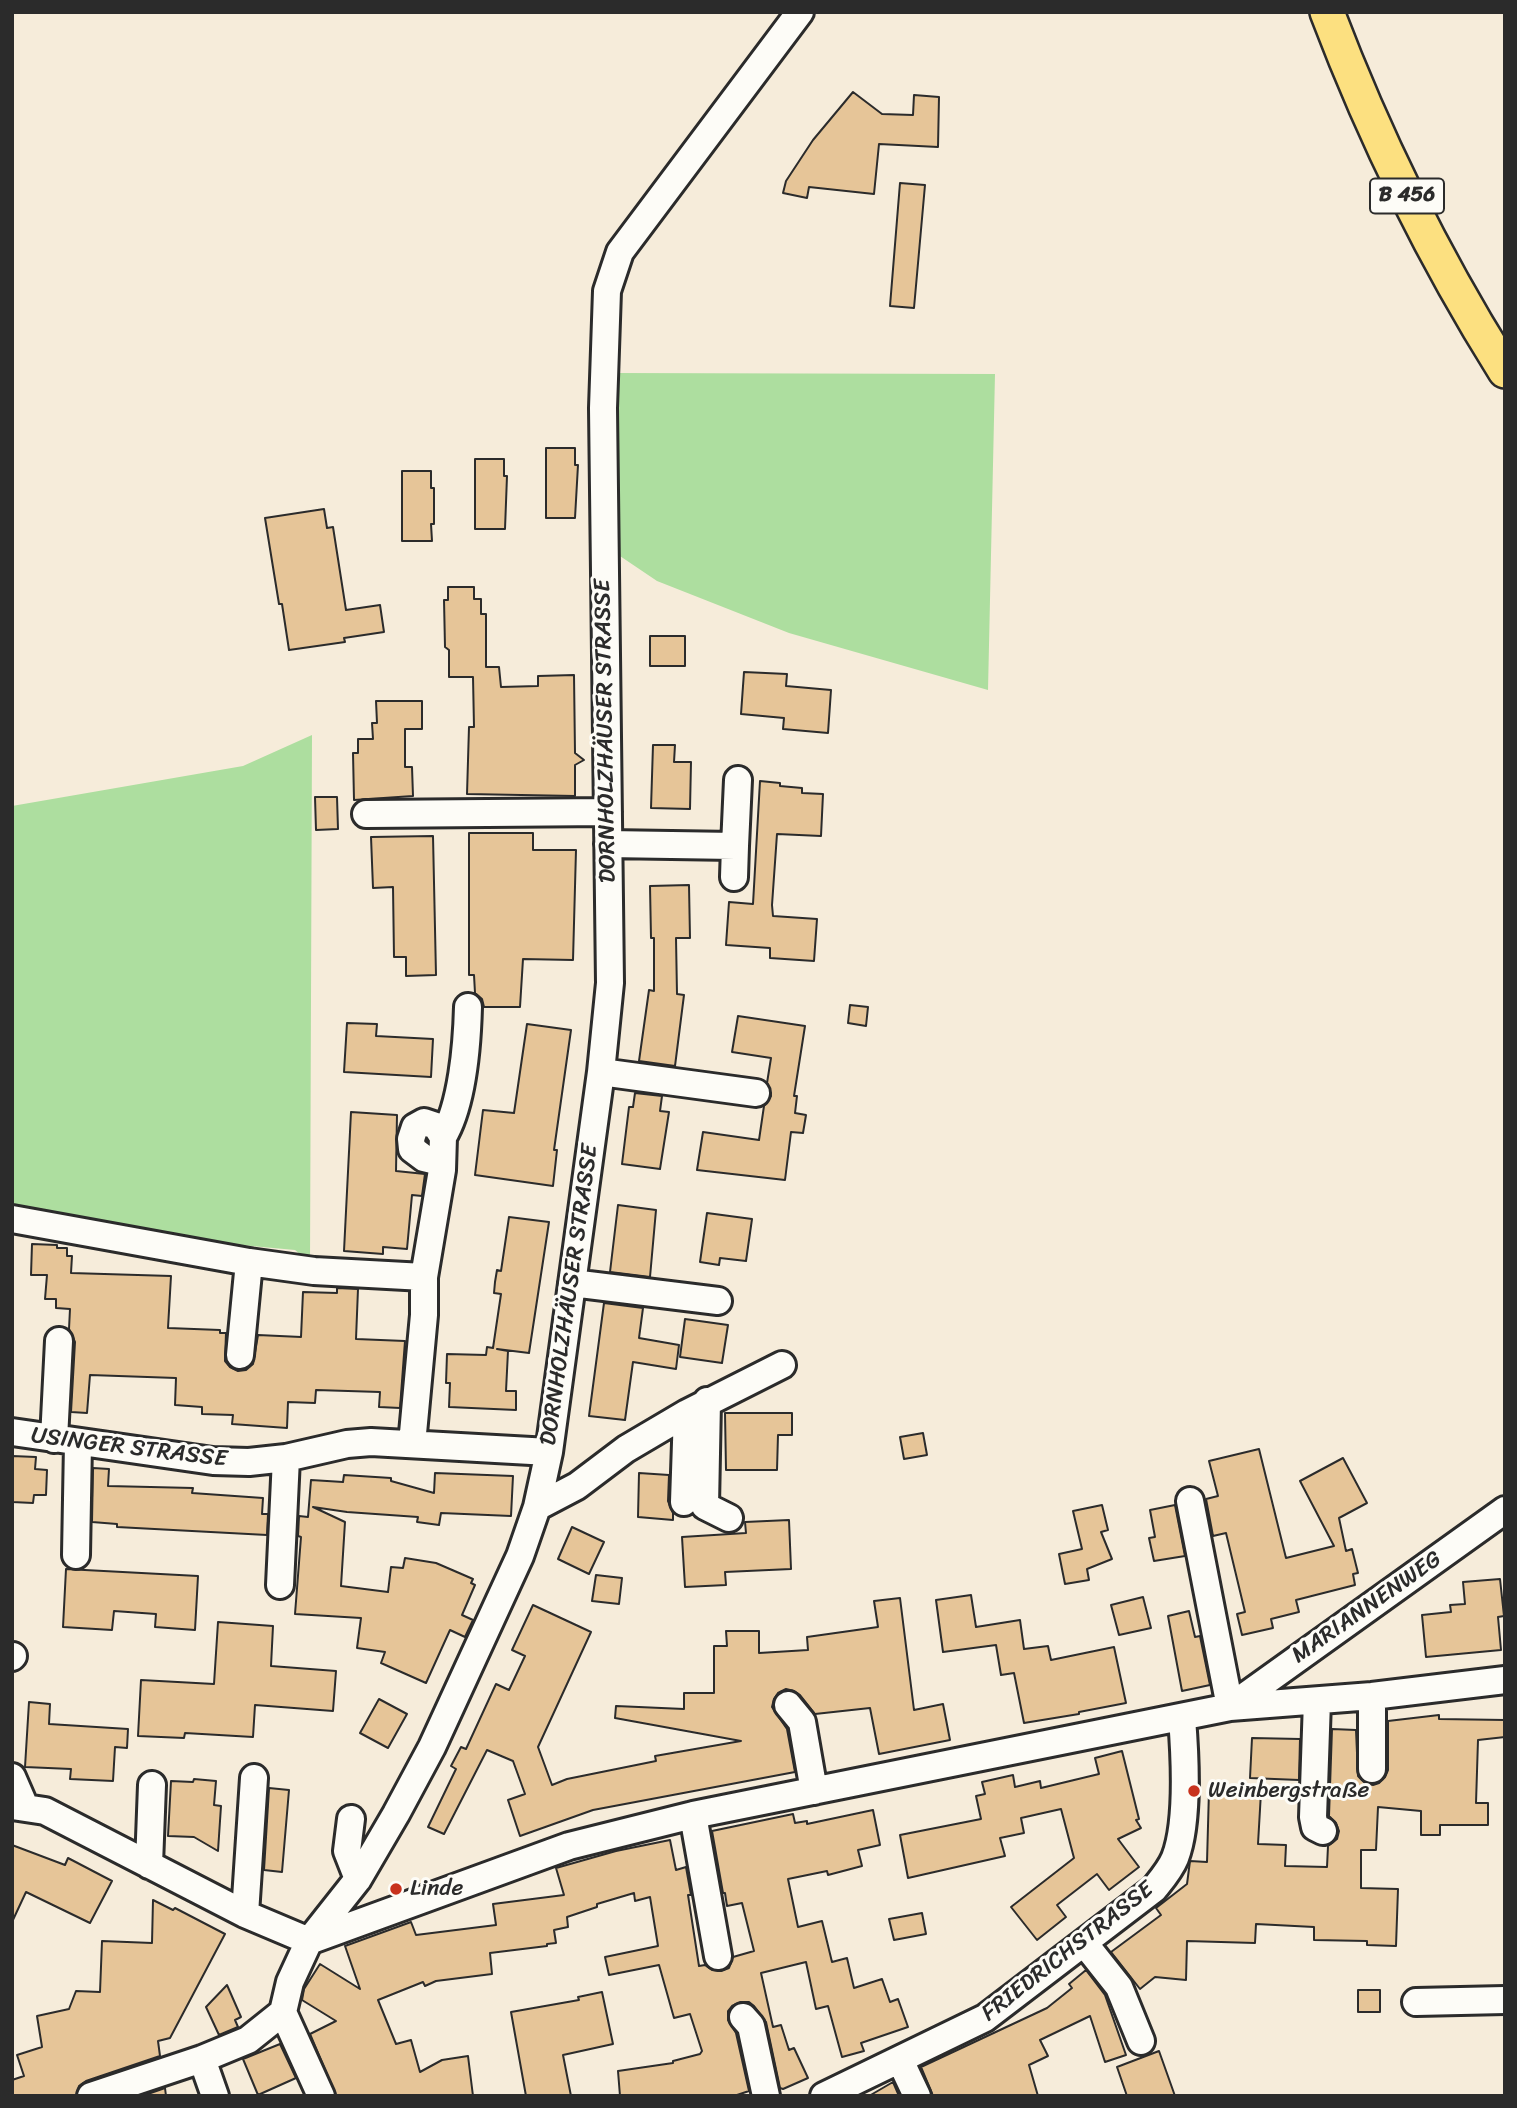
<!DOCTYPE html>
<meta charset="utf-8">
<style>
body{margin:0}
#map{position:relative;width:1517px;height:2108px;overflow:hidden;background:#f6ecda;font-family:Sriracha,sans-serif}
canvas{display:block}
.frame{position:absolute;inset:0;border:14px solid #2b2b2b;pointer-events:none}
</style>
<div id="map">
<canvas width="1517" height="2108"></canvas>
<div class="frame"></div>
</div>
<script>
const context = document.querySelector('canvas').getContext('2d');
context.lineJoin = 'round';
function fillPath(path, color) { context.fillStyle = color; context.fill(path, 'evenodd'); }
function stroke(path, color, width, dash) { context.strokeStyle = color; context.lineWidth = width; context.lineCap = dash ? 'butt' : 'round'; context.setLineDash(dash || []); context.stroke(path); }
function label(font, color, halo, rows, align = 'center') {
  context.font = font + ' Sriracha,sans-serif'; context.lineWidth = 6; context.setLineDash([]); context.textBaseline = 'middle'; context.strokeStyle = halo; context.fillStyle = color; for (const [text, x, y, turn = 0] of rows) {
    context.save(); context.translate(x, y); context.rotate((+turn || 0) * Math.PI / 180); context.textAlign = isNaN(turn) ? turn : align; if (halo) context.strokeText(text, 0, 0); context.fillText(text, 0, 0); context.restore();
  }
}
fillPath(new Path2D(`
 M613 373 995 374 988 690 789 633 657 581 614 552Z
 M312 735 310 1262 295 1250 208 1242 12 1206V806L243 766Z`), '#adde9f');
const building = new Path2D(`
 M853 92 882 114 913 115 914 95 939 97 938 147 879 144 874 194 809 187 807 198 783 193 786 181 813 140Z
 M900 183 925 185 914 308 890 306Z
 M546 448H575V465H578L575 518H546Z
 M475 459H504V476H507L505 529H475Z
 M402 471H431V488H434V524H431L432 541H402Z
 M324 509 327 528 333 527 346 610 380 605 384 632 344 638 345 642 289 650 282 604H279L265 518Z
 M448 587H474V599H481V614H486V667H499L501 687 538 686V676L574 675 575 753 584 760 575 765V796L467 794 469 727H474L473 677H449V650L445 647 444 600H448Z
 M650 636H685V666H650Z
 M744 672 787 674 786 686 831 690 828 733 783 729 784 718 741 714Z
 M376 701H422V729H405V767H412L413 796 354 800 353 753H358V739H373L372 723H377Z
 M653 745H675L674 762H691L690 809 651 808Z
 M760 781 780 783V786L802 788V793L823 794 821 836 777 834 772 905 773 916 817 919 814 961 770 958V948L726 945 729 902 753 904Z
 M315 797H337L338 829 316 830Z
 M469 833H533V850H576L573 960 523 959 520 1007H484L482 999 475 993 474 975H469Z
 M433 836 436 975 406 976V957H394L393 887 373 888 371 837Z
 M689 885 690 938H676L677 994 684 995 675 1066 639 1061 649 990 654 991V938H651L650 886Z
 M850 1005 868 1007 866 1026 848 1023Z
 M738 1016 805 1026 794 1096H797L795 1113 806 1115 803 1133 791 1132 785 1180 697 1170 703 1132 759 1140 764 1106 771 1096 767 1083 771 1058 732 1052Z
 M347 1023 377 1024 376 1036 433 1039 431 1077 344 1072Z
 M527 1024 571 1030 554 1150H557L553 1186 475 1175 483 1110 514 1113Z
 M635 1093 662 1096 660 1111 669 1112 660 1169 622 1164 629 1107H633Z
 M351 1112 397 1115 396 1171 425 1174 422 1196 412 1195 407 1249 383 1247V1254L344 1251Z
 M618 1205 656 1210 650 1277 610 1272Z
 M707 1213 752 1219 746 1261 720 1258 719 1265 700 1262Z
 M509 1217 549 1222 529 1353 497 1349 508 1351 506 1391H516V1410L449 1407 450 1383H446L447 1354 486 1355 487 1347 493 1348 501 1294 494 1293 495 1282 497 1270 501 1271Z
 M32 1244 57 1245V1248H67V1256H72L71 1273 171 1276 168 1328 220 1330V1333H226L225 1361 230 1367 238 1371 246 1370 253 1364 258 1335 301 1337 303 1292 337 1293V1288L358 1289 356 1339 405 1341 400 1408 379 1407 380 1392 316 1390 315 1403 288 1402 287 1428 232 1424 233 1415 202 1414V1407L175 1405 176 1378 90 1375 87 1413 71 1412 75 1342 69 1329 70 1309 56 1308V1299H45L47 1275H31Z
 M604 1303 643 1308 639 1338 679 1345 676 1369 633 1362 625 1420 589 1416Z
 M685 1319 728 1325 722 1363 680 1357Z
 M725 1413H792V1435H778L777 1470H726Z
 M923 1433 927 1455 904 1459 900 1437Z
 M1259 1449 1286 1558 1334 1546 1300 1481 1343 1458 1367 1503 1339 1518 1346 1551 1352 1549 1358 1573 1353 1574 1355 1585 1296 1600 1299 1612 1271 1619 1273 1628 1242 1635 1237 1614 1245 1612 1226 1533 1213 1536 1206 1499 1218 1496 1209 1461Z
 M12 1456 36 1457 35 1469 47 1470 46 1495H34L33 1503 12 1502Z
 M93 1468 109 1469 108 1486 193 1488 192 1493 263 1498 262 1514H268L267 1535 117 1527V1524L92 1522Z
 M435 1473 513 1476 511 1516 441 1513 439 1525 417 1522 418 1517 347 1512 313 1507 345 1522 341 1586 388 1592 391 1567 403 1568 405 1558 436 1563 473 1579 471 1583 475 1585 462 1615 473 1620 465 1637 450 1630 426 1683 381 1663 385 1652 357 1648 361 1618 295 1614 301 1537 298 1536 299 1516 308 1517 311 1480 343 1482 344 1475 391 1478V1481L434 1493Z
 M639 1473 669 1475 668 1501 673 1513V1520L638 1517Z
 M1102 1505 1108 1530 1101 1532 1112 1559 1087 1569 1089 1580 1065 1584 1059 1554 1082 1549 1073 1511Z
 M1175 1505 1185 1556 1154 1561 1149 1538 1155 1537 1150 1510Z
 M789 1520 791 1569 725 1572 726 1585 685 1587 682 1537 746 1533 745 1522Z
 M572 1527 604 1542 589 1574 558 1559Z
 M66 1569 198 1576 195 1630 155 1627 156 1614 114 1611 112 1630 63 1627Z
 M596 1575 622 1578 619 1604 592 1601Z
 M1500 1579 1504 1616 1498 1617 1501 1650 1426 1657 1422 1615 1451 1612 1450 1605 1465 1604 1463 1582Z
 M971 1595 976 1627 1020 1620 1024 1649 1048 1646 1051 1660 1114 1647 1126 1703 1079 1712V1714L1024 1723 1014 1673 1001 1675 996 1645 943 1652 936 1600Z
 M1143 1597 1151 1628 1119 1635 1111 1605Z
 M900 1598 914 1710 943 1704 950 1740 879 1754 870 1708 815 1714 800 1695 794 1691 786 1689 778 1693 774 1699 772 1707 787 1729 795 1772 593 1810 520 1836 508 1800 525 1794 513 1761 487 1750 444 1834 428 1827 456 1769 451 1766 461 1747 466 1749 496 1684 509 1690 525 1656 512 1650 533 1605 591 1632 538 1747 552 1785 567 1779 656 1761 655 1756 741 1741 615 1718 616 1706 684 1709V1693H714V1646H727L726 1631H759V1653L808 1650 807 1637 878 1627 874 1601Z
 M1189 1611 1195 1637 1200 1636 1210 1685 1182 1691 1168 1616Z
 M218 1622 273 1626 271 1666 336 1671 333 1711 255 1705 253 1737 185 1733 184 1738 138 1736 141 1680 214 1684Z
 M379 1699 407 1714 388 1748 360 1733Z
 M29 1702 50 1704 49 1724 128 1729 127 1748 115 1747 113 1781 70 1779 71 1769 25 1767Z
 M1439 1715V1719L1505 1720V1737L1478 1740 1476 1803H1488V1825H1440V1835H1421V1811L1378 1807 1376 1850H1361V1888L1398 1889 1396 1946 1367 1945V1941L1314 1940V1927L1256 1924 1255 1943 1187 1941 1186 1980 1155 1977 1140 1989 1111 1952 1161 1915 1156 1908 1187 1884 1190 1861 1207 1862 1209 1790 1261 1792 1258 1844 1286 1845 1285 1866 1327 1867 1328 1846 1337 1839 1339 1831 1336 1823 1329 1816 1332 1729 1356 1730 1358 1776 1365 1783 1373 1785 1379 1783 1385 1777 1388 1770V1721Z
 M1252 1738 1300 1739 1299 1780 1250 1778Z
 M1122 1751 1139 1819 1136 1820 1141 1828 1118 1839 1139 1867 1109 1890 1097 1874 1057 1905 1066 1917 1037 1940 1011 1907 1074 1858 1061 1809 1021 1818 1024 1833 1000 1838 1005 1856 908 1878 900 1835 981 1819 976 1796 985 1794 982 1782 1013 1775 1015 1787 1040 1781 1041 1788 1099 1774 1095 1758Z
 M194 1779 216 1781 214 1805 221 1806 218 1851 194 1837 168 1836 171 1781 193 1782Z
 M269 1788 289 1790 282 1872 264 1870Z
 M873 1810 880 1845 858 1850 862 1866 828 1875 827 1871 788 1879 798 1927 822 1921 832 1962 847 1958 854 1988 882 1979 890 2002 898 1999 908 2027 861 2043 864 2051 842 2057 828 2006 816 2009 806 1962 761 1973 773 2027 781 2025 789 2050 794 2048 808 2078 783 2089 780 2088 766 2022 754 2006 749 2002H741L732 2006 728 2011V2020L736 2033 749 2091 734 2096H620L618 2071 673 2063V2061L700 2054 702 2051 690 2014 674 2018 659 1965 609 1975 605 1957 658 1946 650 1897 635 1901 634 1893 597 1904V1907L567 1917 568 1927 554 1930 556 1943 547 1944V1946L490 1953 492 1974 436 1981 425 1986 423 1982 378 2000 396 2044 411 2040 420 2072 442 2060 468 2056 473 2096H336L310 2034 336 2021 302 2000 304 1989 320 1964 360 1989 345 1946 411 1922 416 1935 496 1925 493 1904 564 1895 556 1868 616 1851 670 1840 676 1870 686 1867 691 1895H688L699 1966 705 1965 712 1970 721 1971 729 1968 733 1957 754 1951 742 1903 727 1906 725 1893H723L712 1831 793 1814 795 1823 807 1821V1824Z
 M12 1845 65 1865 68 1858 112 1881 90 1923 26 1892 12 1922Z
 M153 1900 173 1910 175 1908 225 1934 170 2038 158 2041 160 2056 86 2081 79 2086 76 2096H12V2080L24 2076 17 2055 42 2047 37 2016 69 2009 76 1991 100 1992 102 1941 152 1943Z
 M922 1913 926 1934 894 1940 889 1919Z
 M1086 1970 1105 1995 1126 2055 1105 2062 1090 2016 1040 2040 1048 2056 1029 2065 1038 2096H933L921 2067 1047 2008 1072 1988 1069 1984Z
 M227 1985 241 2017 235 2020 238 2027 219 2035 206 2007Z
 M1358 1990H1380V2012H1358Z
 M602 1992 613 2044 563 2055 571 2096H526L511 2012 579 2000 578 1997Z
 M280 2044 296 2078 258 2095 243 2059Z
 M1159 2051 1175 2096H1127L1117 2067Z
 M893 2082 899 2096H869Z
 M165 2088 166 2096H142Z`);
fillPath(building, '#e6c598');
stroke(building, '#2b2b2b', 2);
const minor = new Path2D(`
 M366 814 608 812
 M608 844 735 846 738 780
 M734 877 735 846
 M601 1072 756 1093
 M443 1137C462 1105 467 1045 468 1007
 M12 1219 249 1262 314 1271 424 1277
 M572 1283 718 1301
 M240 1355 249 1262
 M707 1401 705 1506 729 1518
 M12 1432 213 1461 249 1462 286 1458 347 1444 371 1442 549 1452
 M54 1439 59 1341
 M412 1444 424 1315V1277L442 1170 443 1137 436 1126 424 1122 415 1127 411 1139 412 1149 424 1158 441 1162
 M1190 1501 1230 1707
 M684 1502 687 1413
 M537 1507 577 1486 626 1449 687 1413 782 1365
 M76 1555 78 1443
 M280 1585 286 1458
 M12 1657 13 1656
 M1317 1701 1313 1817 1315 1827 1323 1831
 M788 1705 802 1722 814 1791
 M1230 1707 1505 1510
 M1372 1769V1696
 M12 1777 25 1807
 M12 1806 45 1811 245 1914 309 1941
 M693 1815 718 1956
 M351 1819 347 1851 358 1879
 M149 1865 152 1785
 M245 1914 254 1778
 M309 1941 569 1846 693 1815 1230 1707 1372 1696 1505 1680
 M1085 1944 1119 1987 1141 2041
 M1416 2002 1505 2000
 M743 2017 751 2026 766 2096
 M202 2059 215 2096
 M900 2060 917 2096
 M91 2096 202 2059 248 2040 283 2012
 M321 2096 283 2012 290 1982 309 1941 358 1879 396 1814 432 1747 520 1556 537 1507 549 1452 601 1072 610 983 603 408 607 291 620 252 800 12
 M824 2096 985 2018 1154 1889C1162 1879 1170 1870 1175 1858 1189 1822 1185 1756 1182 1718`);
const major = new Path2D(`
 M1327 12C1374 136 1434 258 1505 371`);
stroke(minor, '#2b2b2b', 32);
stroke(major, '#2b2b2b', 38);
stroke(minor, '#fdfcf7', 26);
stroke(major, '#fce080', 33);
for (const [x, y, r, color] of [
 [1194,1791,7,"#c8321e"],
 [396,1889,7,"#c8321e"]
]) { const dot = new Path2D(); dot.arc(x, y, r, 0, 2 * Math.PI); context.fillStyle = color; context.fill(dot); stroke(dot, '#fdfcf7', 2.5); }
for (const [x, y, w] of [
 [1407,196,74]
]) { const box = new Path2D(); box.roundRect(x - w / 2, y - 17.5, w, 35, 5); context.fillStyle = '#fdfcf7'; context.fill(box); stroke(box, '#2b2b2b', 2); }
label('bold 21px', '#2b2b2b', null, [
 ["B 456",1407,196]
]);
label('23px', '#2b2b2b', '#fdfcf7', [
 ["DORNHOLZHÄUSER STRASSE",606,731,-91],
 ["DORNHOLZHÄUSER STRASSE",570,1295,-82],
 ["USINGER STRASSE",129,1448,7],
 ["MARIANNENWEG",1367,1608,-35],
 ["FRIEDRICHSTRASSE",1068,1952,-38]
]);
label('23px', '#2b2b2b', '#fdfcf7', [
 ["Weinbergstraße",1208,1791],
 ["Linde",410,1889]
], 'left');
</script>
